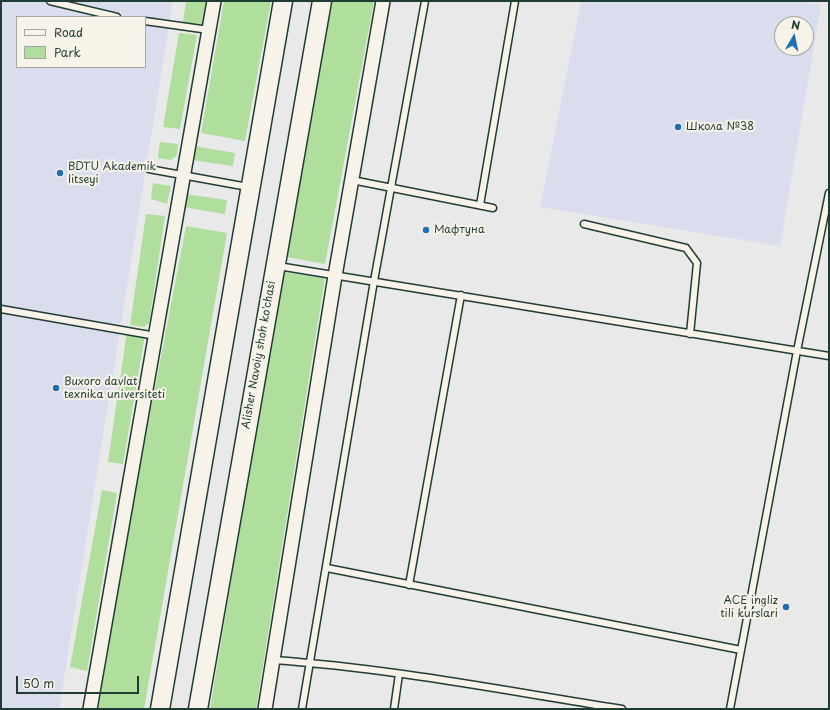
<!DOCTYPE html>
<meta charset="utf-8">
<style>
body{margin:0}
#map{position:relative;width:830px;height:710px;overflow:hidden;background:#eae9ea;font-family:"Playpen Sans",sans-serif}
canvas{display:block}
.frame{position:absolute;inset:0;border:2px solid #1f3d34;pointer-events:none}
.legend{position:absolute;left:16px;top:16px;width:130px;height:52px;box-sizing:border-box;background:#f7f3e8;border:1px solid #a1aaa0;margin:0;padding:5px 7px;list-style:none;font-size:12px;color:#1f3d34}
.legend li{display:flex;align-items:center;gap:8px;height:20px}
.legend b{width:20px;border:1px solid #a1aaa0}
.north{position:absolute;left:774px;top:16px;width:40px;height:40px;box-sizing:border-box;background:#f7f3e8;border:1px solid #a1aaa0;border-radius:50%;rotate:9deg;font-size:11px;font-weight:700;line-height:16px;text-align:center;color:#1f3d34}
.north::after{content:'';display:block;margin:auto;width:14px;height:18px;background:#1f6fb2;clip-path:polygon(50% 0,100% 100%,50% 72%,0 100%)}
.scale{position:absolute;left:16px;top:676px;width:123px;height:18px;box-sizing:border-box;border:2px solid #1f3d34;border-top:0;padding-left:5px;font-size:12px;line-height:14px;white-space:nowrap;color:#1f3d34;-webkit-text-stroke:3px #f7f3e8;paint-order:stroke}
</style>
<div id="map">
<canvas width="830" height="710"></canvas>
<div class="frame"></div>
<ul class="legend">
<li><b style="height:5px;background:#f7f3e8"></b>Road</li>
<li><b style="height:11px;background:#afde9d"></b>Park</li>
</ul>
<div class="north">N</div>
<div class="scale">50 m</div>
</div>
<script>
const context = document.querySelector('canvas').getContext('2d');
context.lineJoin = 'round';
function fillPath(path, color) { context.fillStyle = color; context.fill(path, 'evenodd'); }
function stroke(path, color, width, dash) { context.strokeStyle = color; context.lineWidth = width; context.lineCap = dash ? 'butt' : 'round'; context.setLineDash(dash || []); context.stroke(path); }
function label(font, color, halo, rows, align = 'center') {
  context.font = font + ' "Playpen Sans",sans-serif'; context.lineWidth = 4; context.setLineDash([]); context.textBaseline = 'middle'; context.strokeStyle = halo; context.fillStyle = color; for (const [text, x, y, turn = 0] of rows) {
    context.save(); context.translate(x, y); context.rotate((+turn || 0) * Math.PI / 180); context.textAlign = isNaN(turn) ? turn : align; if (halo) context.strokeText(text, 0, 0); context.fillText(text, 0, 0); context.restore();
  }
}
fillPath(new Path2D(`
 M1 1H173L59 709H1ZM17 17H145V67H17Z
 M581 1H800L821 5 780 246 540 207ZM782 24H806V48H782Z`), '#dadded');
fillPath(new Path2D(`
 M186 1H207L203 27 183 22Z
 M224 1H271L245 141 201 133Z
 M332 1H374L325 264 287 257Z
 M179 33 197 35 180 129 163 127Z
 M160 142 178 144 177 155 171 160 158 158Z
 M194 146 235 153 233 166 191 160Z
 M153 183 171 186 167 204 151 199Z
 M185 194 227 200 225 214 183 207Z
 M146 214 165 216 149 323 144 327 130 325Z
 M186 226 227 233 144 709H98L118 581Z
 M282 272 325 278 256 709H210Z
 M127 331 145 335 123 464 108 462Z
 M102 490 117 493 87 671 70 667Z`), '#afde9d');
const lane = new Path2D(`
 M50 1 117 17
 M145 21 209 30
 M149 169 248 187
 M352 180 493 208
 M480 205 515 1
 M584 224 686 248 697 263 690 334
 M278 266 829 356
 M1 309 156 336
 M327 568 741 650
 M409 585 461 295
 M273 660C390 668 506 691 622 709
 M302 709 374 281 425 1
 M394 709 399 674
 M730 709 797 351 829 193`);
const street = new Path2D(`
 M90 709 214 1
 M265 709 335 276 383 1`);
const secondary = new Path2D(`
 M160 709 283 1
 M198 709 322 1`);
stroke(lane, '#1f3d34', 9);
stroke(street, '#1f3d34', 16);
stroke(secondary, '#1f3d34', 21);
stroke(lane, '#f7f3e8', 6);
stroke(street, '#f7f3e8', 13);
stroke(secondary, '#f7f3e8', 18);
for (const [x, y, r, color] of [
 [678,127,4,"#1f6fb2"],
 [60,173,4,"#1f6fb2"],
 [426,230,4,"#1f6fb2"],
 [56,388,4,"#1f6fb2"],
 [786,607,4,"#1f6fb2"]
]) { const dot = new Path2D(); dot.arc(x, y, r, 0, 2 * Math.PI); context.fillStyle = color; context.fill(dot); stroke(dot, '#f7f3e8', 1.5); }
label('11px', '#1f3d34', '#f7f3e8', [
 ["Школа №38",686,127],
 ["BDTU Akademik",68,167],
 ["litseyi",68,180],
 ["Мафтуна",434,230],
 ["Buxoro davlat",64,382],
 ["texnika universiteti",64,395],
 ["ACE ingliz",778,601,"right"],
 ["tili kurslari",778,614,"right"]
], 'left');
label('11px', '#1f3d34', '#f7f3e8', [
 ["Alisher Navoiy shoh ko'chasi",259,355,-80]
]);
</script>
